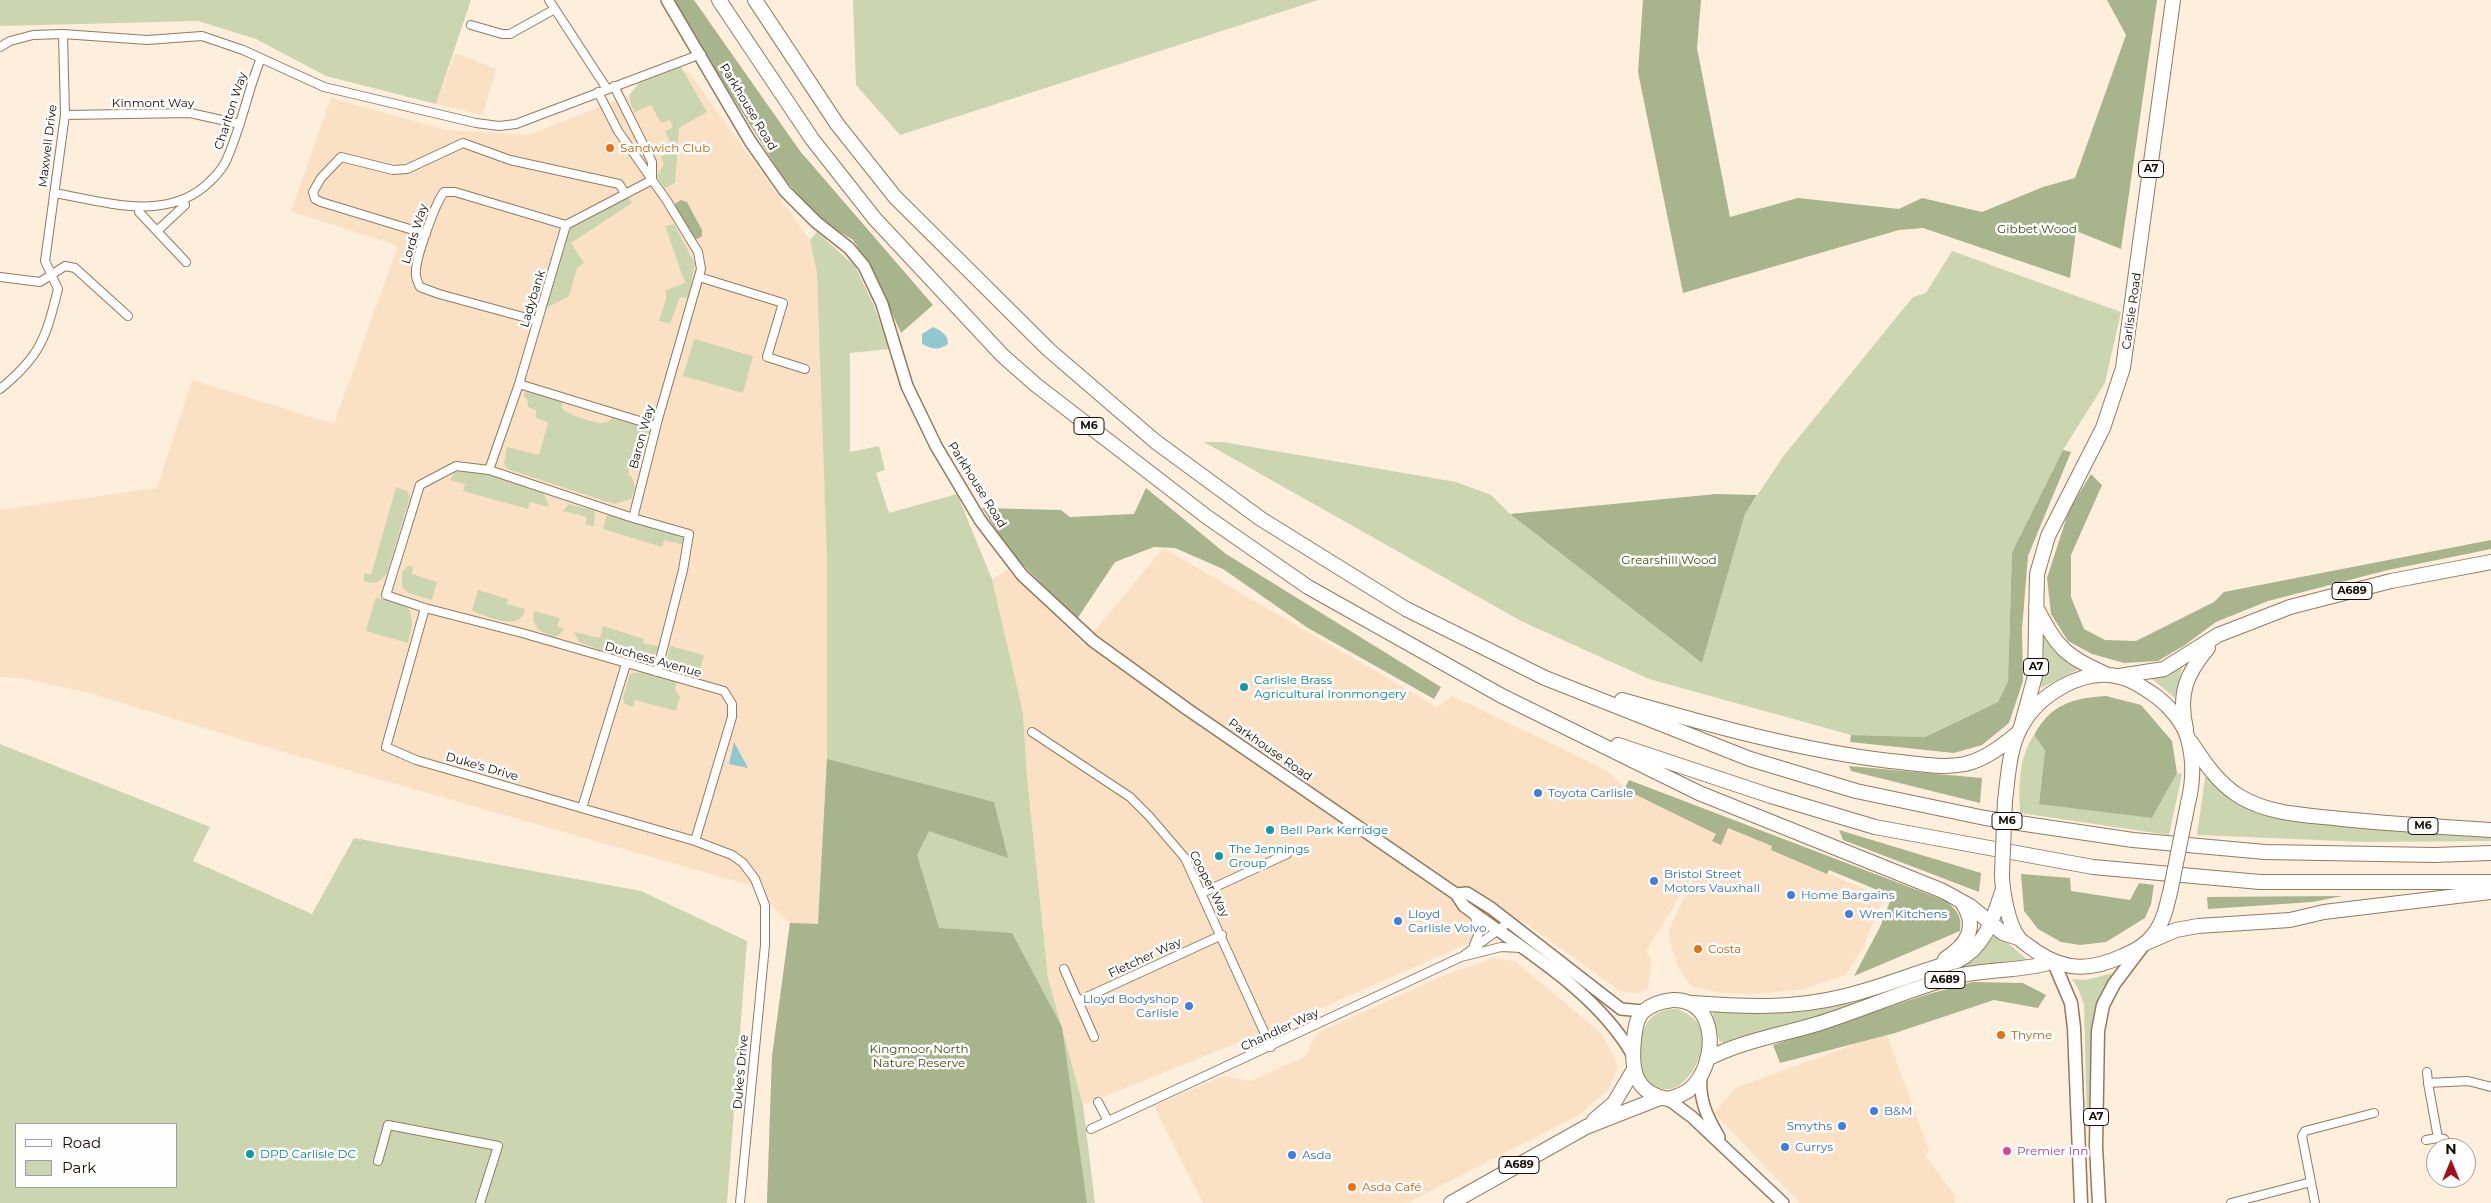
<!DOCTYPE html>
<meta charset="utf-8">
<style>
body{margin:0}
#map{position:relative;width:2491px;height:1203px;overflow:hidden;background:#feeedc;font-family:Montserrat,sans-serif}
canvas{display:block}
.legend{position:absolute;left:15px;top:1123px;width:162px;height:65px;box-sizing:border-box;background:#fefefe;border:1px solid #a29e9a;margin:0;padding:6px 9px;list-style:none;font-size:15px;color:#170e05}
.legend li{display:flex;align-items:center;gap:10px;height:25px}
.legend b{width:25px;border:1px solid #a29e9a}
.north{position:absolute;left:2426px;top:1138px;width:50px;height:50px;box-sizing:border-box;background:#fefefe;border:1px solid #a29e9a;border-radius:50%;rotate:0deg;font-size:14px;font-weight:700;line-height:20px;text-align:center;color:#170e05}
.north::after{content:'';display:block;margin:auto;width:18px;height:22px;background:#a60e19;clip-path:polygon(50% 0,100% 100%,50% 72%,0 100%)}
</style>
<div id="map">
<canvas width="2491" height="1203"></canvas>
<ul class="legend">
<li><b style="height:6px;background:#fff"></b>Road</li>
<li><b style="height:14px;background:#cbd6b1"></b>Park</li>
</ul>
<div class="north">N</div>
</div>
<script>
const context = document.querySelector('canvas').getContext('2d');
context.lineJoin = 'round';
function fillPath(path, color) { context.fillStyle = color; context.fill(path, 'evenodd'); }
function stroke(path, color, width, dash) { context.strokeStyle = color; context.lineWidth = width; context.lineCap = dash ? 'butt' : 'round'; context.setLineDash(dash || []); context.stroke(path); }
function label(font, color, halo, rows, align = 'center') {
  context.font = font + ' Montserrat,sans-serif'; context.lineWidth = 5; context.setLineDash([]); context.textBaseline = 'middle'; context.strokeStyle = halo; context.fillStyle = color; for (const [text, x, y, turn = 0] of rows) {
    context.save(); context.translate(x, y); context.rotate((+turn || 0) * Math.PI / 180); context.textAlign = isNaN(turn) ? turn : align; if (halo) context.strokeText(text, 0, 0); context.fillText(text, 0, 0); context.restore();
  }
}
fillPath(new Path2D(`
 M455 53 496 69 483 115 436 104Z
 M688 71 810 240 818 276 827 562V759L818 925 790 923 749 885 253 743 86 692 21 678 0 677V510L157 488 192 380 334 424 398 246 291 211 331 98 446 130 529 135Z
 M1163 548 1437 707 1452 696 1606 770 1629 792 1717 834 1713 841 1728 828 1772 846 1771 850 1884 897 1862 949 1846 975 1803 989 1758 994 1721 993 1691 986 1678 967 1669 939V930L1701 862 1646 951 1652 960 1648 988 1636 994 1620 991 1521 920 1299 1018 1083 1105 1048 978 1027 777 1023 713 992 579 1007 570 1084 644Z
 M1493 958 1515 961 1602 1034 1618 1066 1609 1089 1579 1115 1407 1203H1203L1154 1106 1223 1076 1251 1081 1306 1056 1317 1033 1445 975Z
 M1886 1033 1929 1150 1926 1157 1955 1195V1203H1800L1714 1113 1735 1088Z`), '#fbe1c4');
fillPath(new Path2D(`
 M0 0H471L436 104 326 76 256 39 198 21 0 26Z
 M853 0H1318L900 135 856 85Z
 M681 67 707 112 679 128 675 183 665 188 657 176 664 164 661 157 674 150 665 131 673 127 670 120 661 123 651 105 635 112 630 103V94L639 83Z
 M628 195 632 203 571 243 584 263 577 268 569 296 546 308 570 227Z
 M674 224 695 264 688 298 680 297 670 324 659 321 666 299V290L685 283 665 226Z
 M817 232 855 266 874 306 889 349 850 353V452L879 446 885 470 876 473 889 513 957 494 992 579 1023 713 1027 777 1048 978 1083 1105 1095 1203H767L772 1057 790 923 818 924 827 759V562L817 273 810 240Z
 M1952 251 2121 312 2105 383 2063 450 2012 552 2008 681 1998 702 1925 737 1851 735 1649 679 1521 621 1204 442H1223L1456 482 1491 495 1510 514 1702 663 1745 514 1782 458 1913 297 1926 293Z
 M694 339 753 356 743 393 683 376Z
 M530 391 564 400 561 407C565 414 594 423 602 423 609 422 612 419 615 415L644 424 650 429 645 448 640 452 633 451 628 475 632 477 635 488 631 499 614 504 507 469 504 463 507 447 539 455 548 422 536 418V410L528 407 527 399 523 396 525 392Z
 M462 471 481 473 535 488 543 492 549 507 530 502 528 509 463 491 465 484 450 480 455 472Z
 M396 487 407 491 410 497 387 573C381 582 374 585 364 581V573L371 575Z
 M569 504 595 511 594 527 585 524 587 517 563 511Z
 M611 513 683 535 684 545 664 540 662 547 603 529 606 517Z
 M408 566 413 567 412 574 437 582 432 600 408 593 402 587V572Z
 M478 590 508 599 507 604 525 609C521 633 487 616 472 611Z
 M378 598 404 605 410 610 412 625 408 643 366 631 375 599Z
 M534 611 560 618 557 627 565 629 556 637C542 634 530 627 534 611Z
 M603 626 644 639 643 643 661 647C648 672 599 649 579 642L574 632 600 638Z
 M2042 630 2059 654 2079 669 2041 688 2044 662Z
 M670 646 704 655 698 678 669 668 667 660Z
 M2183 665 2175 698 2152 679 2161 676Z
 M647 672 677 681 675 689 680 697 676 711 635 700 633 707 625 704 623 699 629 676 633 673Z
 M2034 735 2045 750 2039 803 2152 818 2177 773 2182 774 2169 835 2020 813C2019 785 2018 759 2034 735Z
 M0 744 210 827 193 861 312 914 354 838 641 891 747 941 727 1203H0ZM16 1124H176V1187H16Z
 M2209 777 2224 792 2247 809 2288 821 2491 836V841L2366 842 2197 835 2205 778Z
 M1996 933 2030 962 1723 1043 1719 1041C1718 1031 1711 1019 1713 1011 1741 1013 1770 1014 1798 1012 1853 1007 1905 984 1957 968 1974 960 1985 949 1996 933Z
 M2113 973 2103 989 2093 1019V1126L2087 1127 2084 1005 2078 988 2072 979 2086 980Z
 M1678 1009C1687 1014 1696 1018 1701 1028 1709 1048 1689 1092 1664 1089 1632 1085 1632 1029 1656 1014 1663 1010 1670 1009 1678 1009Z`), '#cbd6b1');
fillPath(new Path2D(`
 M671 0H694L800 151 933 305 901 333 871 267 853 240 820 220 783 177Z
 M1643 0H1701L1697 48 1730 217 1798 198 1899 209 1922 198 1982 212 2043 187 2075 178 2126 35 2107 0H2157L2121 249 2076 231 2070 278 1923 228 1899 230 1683 293 1638 72Z
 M681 200 687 202 702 230V236L697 239 692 238 675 208V204Z
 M2063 450 2071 452 2028 556 2022 629 2023 681 2009 723 1982 745 1954 753 1850 742 1851 735 1925 737 1998 702 2008 681 2012 552Z
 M2091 474 2102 485 2071 555V597L2084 629 2105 640 2136 641 2214 602 2224 592 2491 540V549L2388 570 2268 601 2216 622 2185 645 2158 661 2124 663 2092 654 2068 641 2051 614 2047 578 2069 510Z
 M1146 488 1226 554 1441 687 1434 699 1308 628 1223 569 1175 548 1154 547 1115 562 1077 619 1011 553 982 508 1061 510 1070 517 1134 514Z
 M1716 494 1757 495 1745 514 1702 663 1510 514Z
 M2106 696 2141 705 2172 741 2177 773 2152 818 2039 804 2045 750 2034 735C2051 704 2073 698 2106 696Z
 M827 759 994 802 1008 858 929 831 917 855 939 928 1012 933 1062 1027 1087 1203H767L772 1057 790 923 818 924Z
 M1849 766 1982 778 1980 803 1851 771Z
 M1629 780 1946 901C1957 910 1962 916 1960 931L1854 976 1880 927 1892 896 1829 870 1827 874 1771 850 1772 846 1728 828 1721 845 1712 841 1716 834 1624 789Z
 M1839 830 1981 873 1979 892 1843 840Z
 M2021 874 2070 878 2071 891 2130 900 2139 883 2154 885 2151 904 2145 918 2106 942 2080 945 2061 942 2038 929 2024 911Z
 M2343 896 2312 902 2208 909 2207 897Z
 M1973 982 2023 983 2046 995 2038 1008 1994 1000 1895 1033 1780 1063 1773 1045 1925 995Z`), '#a8b48c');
fillPath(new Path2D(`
 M933 327C942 331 948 335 948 344 938 351 932 349 922 344V334Z
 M734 742 748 768 729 764Z`), '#91c7d1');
const street = new Path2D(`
 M549 0 607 89
 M471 25 502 34H510L555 9
 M0 47 10 41 33 35 63 34 147 40 202 36 243 50 324 87 476 123 499 126 516 124 701 54
 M614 86 652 162V180
 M598 92 618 131 667 201 698 252 701 269 658 419 633 518 689 534 683 570 657 672
 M65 115 190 113 240 124
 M54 193C102 201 163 222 205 186 213 179 220 172 225 163 241 130 247 92 261 58
 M138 207 139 212 186 262
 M157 231 185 205 183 199
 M426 234 321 202 315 199 313 192 321 178 341 157 393 170 407 169 463 143 510 160 619 184 625 193
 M0 277 40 282 65 266 75 268 128 316
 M699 277 783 303 767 357 805 369
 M538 321 439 294 420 287C418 283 416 279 416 275 414 261 435 204 444 192H455L566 225
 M519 384 656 426
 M0 389C41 356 46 337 58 289L45 261 65 115 63 34
 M489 470 519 384 566 225 652 180
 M633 518 489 470 456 466 420 485 386 595 425 608 386 747 416 760 695 841 732 855 743 863 755 879 765 905V945L740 1203
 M425 608 522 633 724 691 732 704V717L695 841
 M1032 732 1130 797 1149 816 1185 858 1271 1047
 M582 808 626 664
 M1202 893 1287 854
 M1474 913 1479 933 1474 945
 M1463 956 1509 922
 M1064 969 1094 1037
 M1078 1001 1222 935
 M2427 1072 2428 1083
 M1098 1102 1108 1121
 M1091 1129 1461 957 1501 947 1521 948
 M2438 1138 2444 1139 2452 1148
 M2426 1140 2438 1138 2428 1083 2468 1081 2491 1087
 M378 1161 388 1125 498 1146 480 1203
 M2231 1203 2311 1182
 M2315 1203 2302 1136 2305 1131 2374 1113`);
const secondary = new Path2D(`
 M667 0 750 141 785 191 816 222 849 248 864 266 882 304 907 386 936 446 980 520 1022 575 1093 641 1187 709 1456 894 1464 906C1522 949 1596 991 1632 1054
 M1456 894 1467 893 1491 908 1621 1009 1643 1011
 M1701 1076C1699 1100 1707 1117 1719 1137
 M1668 1099 1692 1117 1783 1203`);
const primary = new Path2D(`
 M2054 963 2071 1003 2074 1028 2081 1203
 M2099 1203 2096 1146 2098 1031 2103 1005 2114 984 2142 947`);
const highway = new Path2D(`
 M719 0 812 139 875 219 1003 356 1036 385 1207 517 1308 587 1502 696 1699 793 1943 891 1970 906 2003 933 2018 938
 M755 0 837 124 895 197 1049 350 1156 442 1261 519 1406 609 1545 678 1750 759 1856 791 1985 818 2133 840 2265 852 2434 855 2491 853
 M2036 607C2059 650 2064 655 2108 675
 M2119 676 2164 669 2218 635 2290 607 2391 581 2491 562
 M1622 700C1710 725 1798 750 1890 761 1914 763 1941 769 1965 764 1986 759 2002 746 2018 733
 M2021 727 2035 676 2037 574 2048 536 2103 428 2123 368 2173 0
 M2186 729C2178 694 2186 674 2208 648
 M2191 742C2204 762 2218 783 2239 796 2270 815 2307 815 2342 819 2392 824 2441 827 2491 830
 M1618 745 1771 796 1875 827 2093 867 2260 882H2491
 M2005 801C2008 777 2009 749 2021 727 2038 695 2083 667 2120 677 2133 680 2146 689 2157 697 2170 707 2184 723 2188 739 2194 760 2193 783 2188 803
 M2002 873C2002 890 2008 925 2019 938 2023 943 2032 948 2037 952 2067 972 2092 970 2123 956 2135 951 2146 945 2154 934 2164 921 2167 905 2171 888
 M2146 943 2176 930 2198 926 2290 920 2324 912 2491 892
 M1945 959C1968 944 1979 926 1961 901
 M1673 1000C1720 999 1718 1066 1689 1090 1684 1094 1675 1097 1668 1099 1634 1093 1631 1069 1634 1040 1635 1030 1636 1017 1644 1011 1652 1004 1663 1001 1673 1000Z
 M1693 1003C1745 1007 1794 1009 1845 996 1883 987 1919 971 1957 961 1985 947 1993 919 2002 892
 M1707 1059C1742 1041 1780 1035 1817 1024 1863 1010 1908 989 1954 977 1987 968 2021 972 2052 962
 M1594 1120 1614 1103 1633 1071
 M1451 1203 1586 1127 1660 1098`);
stroke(street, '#937a5f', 10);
stroke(secondary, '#937a5f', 14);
stroke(primary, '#937a5f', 15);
stroke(highway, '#937a5f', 16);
stroke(street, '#fff', 8);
stroke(secondary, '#fff', 11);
stroke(primary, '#fff', 12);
stroke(highway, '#fff', 14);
const highwayBridge = new Path2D(`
 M2002 873 2005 801
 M2171 888 2188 803`);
stroke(highwayBridge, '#937a5f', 16, []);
stroke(highwayBridge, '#fff', 14);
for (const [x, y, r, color] of [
 [610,148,5,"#e8710a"],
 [1244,687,5,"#0f9aa8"],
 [1538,793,5,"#3f7fe0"],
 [1270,830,5,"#0f9aa8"],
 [1219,856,5,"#0f9aa8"],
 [1654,881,5,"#3f7fe0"],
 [1791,895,5,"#3f7fe0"],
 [1849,914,5,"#3f7fe0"],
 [1398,921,5,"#3f7fe0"],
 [1698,949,5,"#e8710a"],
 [1189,1006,5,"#3f7fe0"],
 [2001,1035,5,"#e8710a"],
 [1874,1111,5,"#3f7fe0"],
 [1842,1126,5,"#3f7fe0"],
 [1785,1147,5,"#3f7fe0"],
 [2007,1151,5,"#d1479c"],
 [250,1154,5,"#0f9aa8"],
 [1292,1155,5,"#3f7fe0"],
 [1352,1187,5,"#e8710a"]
]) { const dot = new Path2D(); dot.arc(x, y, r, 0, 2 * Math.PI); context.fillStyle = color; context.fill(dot); stroke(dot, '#fefefe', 2); }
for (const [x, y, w] of [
 [2151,169,25],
 [1089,426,30],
 [2352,591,40],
 [2036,667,25],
 [2007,821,30],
 [2423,826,30],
 [1945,980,40],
 [2096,1117,25],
 [1519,1165,40]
]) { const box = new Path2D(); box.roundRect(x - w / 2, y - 8.5, w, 17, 4); context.fillStyle = '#fefefe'; context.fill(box); stroke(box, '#170e05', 1); }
label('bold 11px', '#170e05', null, [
 ["A7",2151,169],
 ["M6",1089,426],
 ["A689",2352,591],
 ["A7",2036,667],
 ["M6",2007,821],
 ["M6",2423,826],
 ["A689",1945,980],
 ["A7",2096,1117],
 ["A689",1519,1165]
]);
label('12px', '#170e05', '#fefefe', [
 ["Kinmont Way",153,103],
 ["Parkhouse Road",748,107,59],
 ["Charlton Way",231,111,-72],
 ["Maxwell Drive",48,146,-83],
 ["Lords Way",415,234,-73],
 ["Ladybank",533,299,-73],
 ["Carlisle Road",2132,311,-82],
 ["Baron Way",642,437,-75],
 ["Parkhouse Road",977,485,58],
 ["Duchess Avenue",653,660,16],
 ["Parkhouse Road",1270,750,35],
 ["Duke's Drive",482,767,16],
 ["Cooper Way",1209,884,63],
 ["Fletcher Way",1145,958,-25],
 ["Chandler Way",1280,1030,-25],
 ["Duke's Drive",741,1072,-85]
]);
label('12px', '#c56008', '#fefefe', [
 ["Sandwich Club",620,148],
 ["Costa",1708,949],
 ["Thyme",2011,1035],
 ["Asda Café",1362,1187]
], 'left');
label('12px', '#3e4c0b', '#fefefe', [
 ["Gibbet Wood",2037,229],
 ["Grearshill Wood",1669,560],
 ["Kingmoor North",919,1049],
 ["Nature Reserve",919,1063]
]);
label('12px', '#0d838f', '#fefefe', [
 ["Carlisle Brass",1254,680],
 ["Agricultural Ironmongery",1254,694],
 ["Bell Park Kerridge",1280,830],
 ["The Jennings",1229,849],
 ["Group",1229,863],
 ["DPD Carlisle DC",260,1154]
], 'left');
label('12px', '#366cbe', '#fefefe', [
 ["Toyota Carlisle",1548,793],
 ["Bristol Street",1664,874],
 ["Motors Vauxhall",1664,888],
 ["Home Bargains",1801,895],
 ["Lloyd",1408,914],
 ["Carlisle Volvo",1408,928],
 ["Wren Kitchens",1859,914],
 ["Lloyd Bodyshop",1179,999,"right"],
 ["Carlisle",1179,1013,"right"],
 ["B&M",1884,1111],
 ["Smyths",1832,1126,"right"],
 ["Currys",1795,1147],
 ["Asda",1302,1155]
], 'left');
label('12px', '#b23c85', '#fefefe', [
 ["Premier Inn",2017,1151]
], 'left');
</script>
